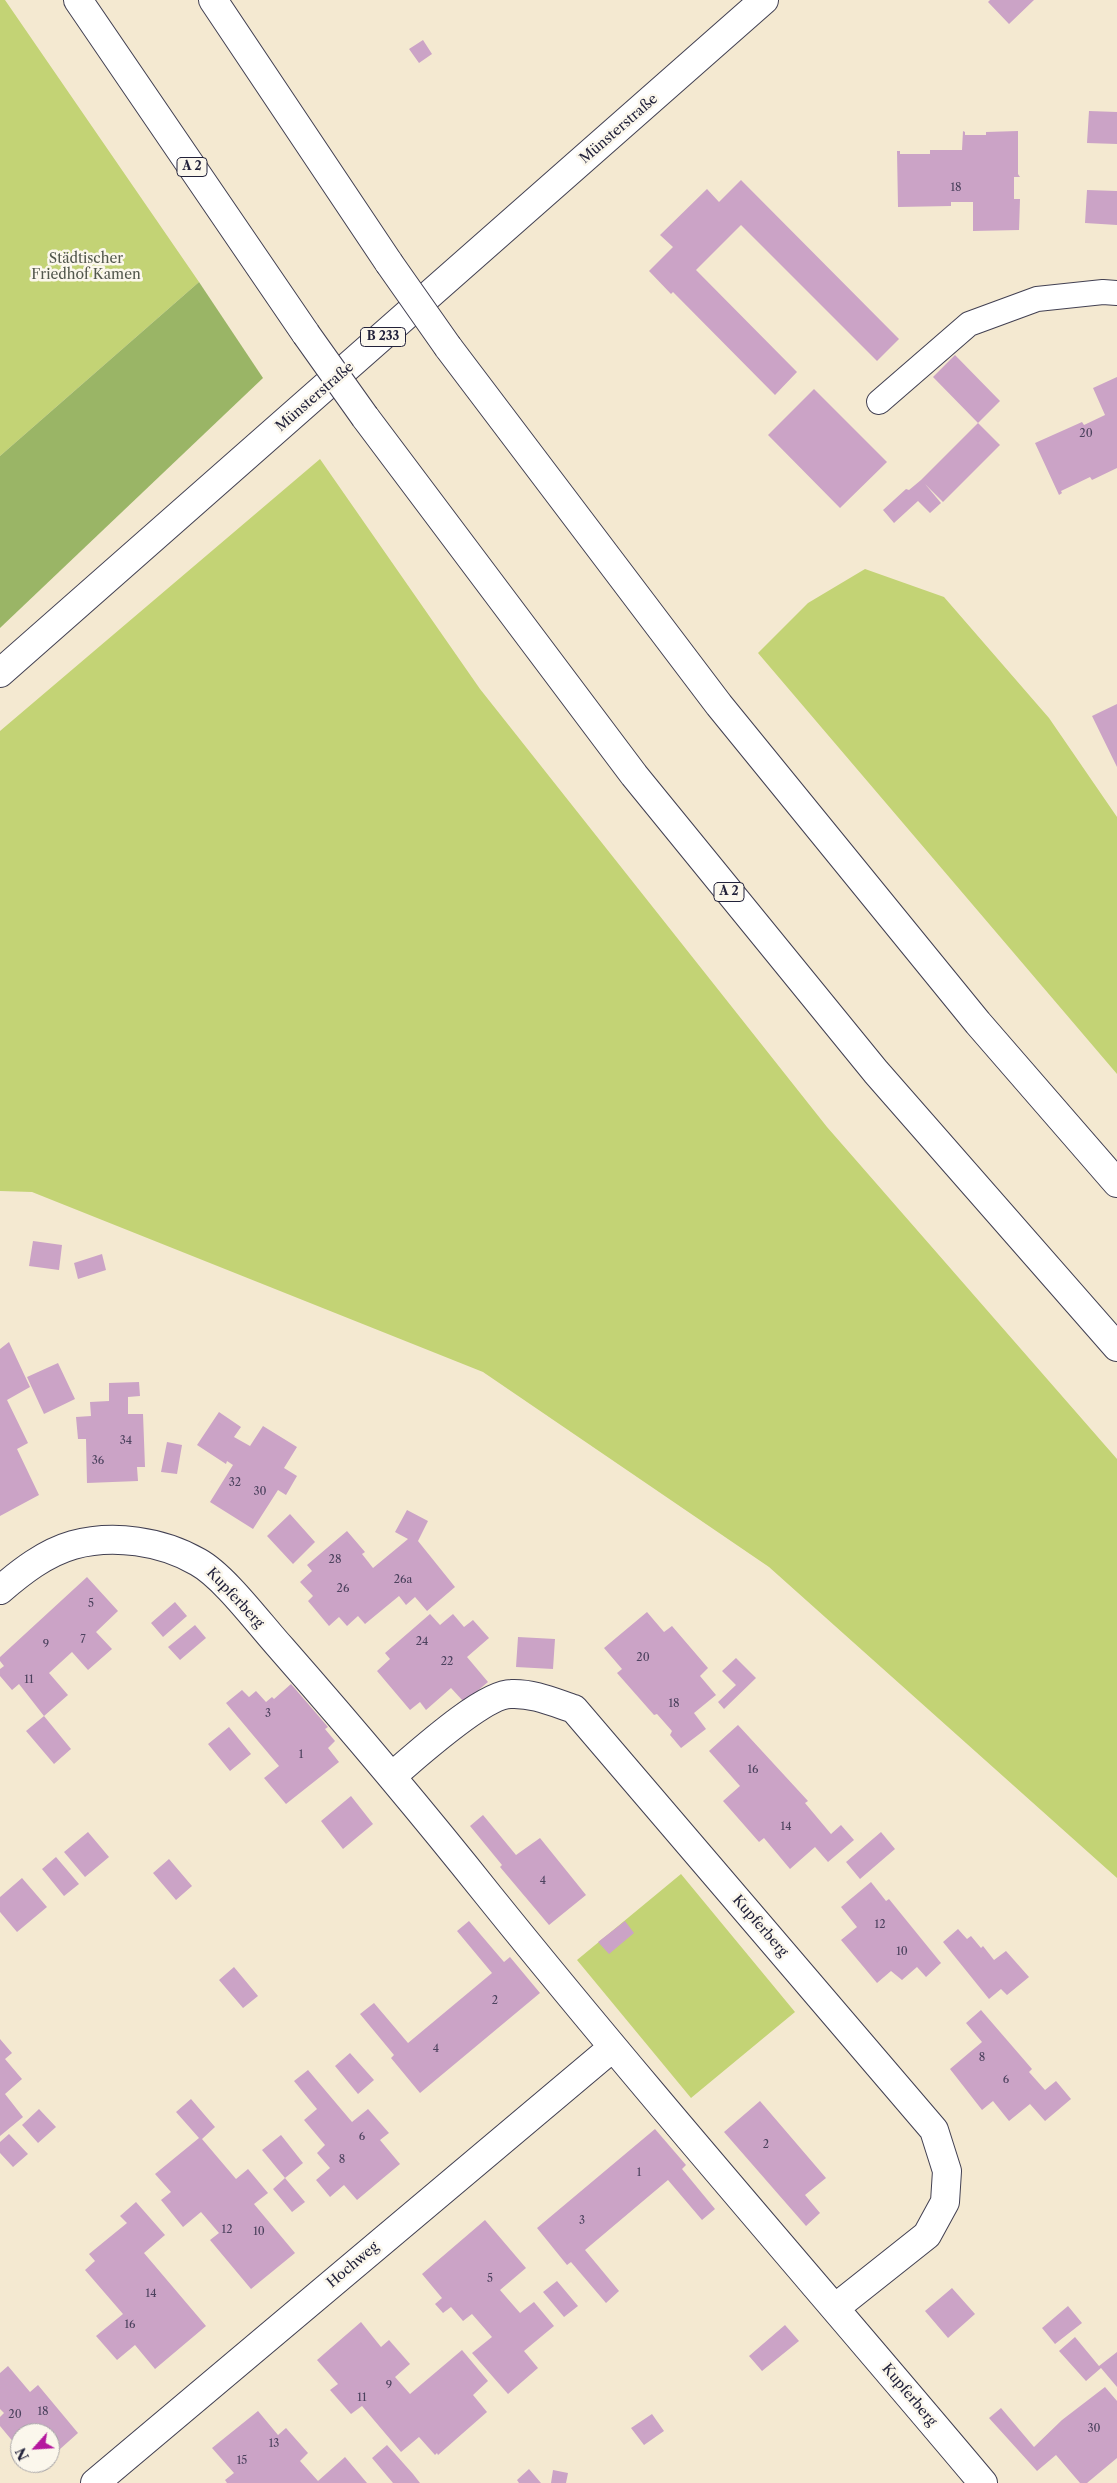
<!DOCTYPE html>
<meta charset="utf-8">
<style>
body{margin:0}
#map{position:relative;width:1117px;height:2483px;overflow:hidden;background:#f4e9d1;font-family:"Libre Caslon Text",serif}
canvas{display:block}
.north{position:absolute;left:10px;top:2423px;width:50px;height:50px;box-sizing:border-box;background:#fbf7ec;border:1px solid #a4a2a5;border-radius:50%;rotate:244deg;font-size:14px;font-weight:700;line-height:20px;text-align:center;color:#22223b}
.north::after{content:'';display:block;margin:auto;width:18px;height:22px;background:#b5179e;clip-path:polygon(50% 0,100% 100%,50% 72%,0 100%)}
</style>
<div id="map">
<canvas width="1117" height="2483"></canvas>
<div class="north">N</div>
</div>
<script>
const context = document.querySelector('canvas').getContext('2d');
context.lineJoin = 'round';
function fillPath(path, color) { context.fillStyle = color; context.fill(path, 'evenodd'); }
function stroke(path, color, width, dash) { context.strokeStyle = color; context.lineWidth = width; context.lineCap = dash ? 'butt' : 'round'; context.setLineDash(dash || []); context.stroke(path); }
function label(font, color, halo, rows, align = 'center') {
  context.font = font + ' "Libre Caslon Text",serif'; context.lineWidth = 5; context.setLineDash([]); context.textBaseline = 'middle'; context.strokeStyle = halo; context.fillStyle = color; for (const [text, x, y, turn = 0] of rows) {
    context.save(); context.translate(x, y); context.rotate((+turn || 0) * Math.PI / 180); context.textAlign = isNaN(turn) ? turn : align; if (halo) context.strokeText(text, 0, 0); context.fillText(text, 0, 0); context.restore();
  }
}
fillPath(new Path2D(`
 M0 0H5L199 282 0 456Z
 M320 459 480 689 827 1127 1117 1459V1878L769 1567 483 1372 32 1192 0 1191V731Z
 M865 569 944 597 1049 718 1117 817V1074L758 653 808 603Z
 M681 1874 795 2012 691 2098 577 1960Z`), '#c3d375');
fillPath(new Path2D(`
 M199 282 263 378 0 628V456Z`), '#9ab566');
fillPath(new Path2D(`
 M990 0H1034L1009 24 988 2Z
 M423 40 432 54 419 63 409 49Z
 M1089 111 1117 112V144L1087 143Z
 M963 131 965 132V135H986V132L1018 131V174L1020 177H1014V199H1020L1019 230 973 231V202H951V206L898 207 897 151H900V154H930V150H962Z
 M741 180 899 339 877 361 741 225 696 270 797 372 775 395 673 292 671 294 649 271 673 247 660 235 707 189 719 202Z
 M1087 190 1117 191V225L1085 223Z
 M955 355 1000 401 978 423 933 377Z
 M1117 377V468L1092 480 1090 477 1061 491 1062 493 1059 495 1035 443 1082 422 1084 425 1105 415 1093 388Z
 M814 389 887 462 840 508 768 435Z
 M978 423 1000 445 943 502 925 484 941 503 930 513 918 501 894 523 883 510 906 489 909 490 921 480Z
 M1117 704V767L1092 716Z
 M33 1241 62 1245 59 1270 29 1266Z
 M102 1254 106 1270 78 1279 74 1263Z
 M9 1342 30 1387 7 1400 28 1443 17 1449 39 1495 0 1516V1349Z
 M58 1363 75 1399 44 1414 27 1377Z
 M139 1382 140 1396 128 1397V1414H143L145 1467H137L138 1481 87 1483 86 1439H78L76 1417 91 1416 90 1402 109 1401V1383Z
 M219 1412 241 1427 234 1437 250 1446 263 1426 297 1447 284 1468 297 1476 286 1495 278 1490 253 1529 210 1502 233 1465 227 1461 226 1464 197 1445Z
 M167 1442 182 1445 177 1474 161 1472Z
 M407 1510 428 1521 418 1541 455 1587 427 1611 415 1597 406 1605 399 1596 365 1624 358 1616 347 1626 339 1617 329 1626 308 1601 313 1596 300 1582 312 1571 307 1565 347 1531 365 1552 362 1554 373 1568 408 1539 395 1532Z
 M290 1514 315 1542 293 1564 267 1536Z
 M87 1577 118 1611 96 1632 112 1649 88 1670 72 1652 49 1673 68 1695 44 1716 71 1749 54 1764 26 1731 44 1716 19 1684 12 1690 0 1676V1669L4 1666 0 1661V1657Z
 M175 1602 187 1616 163 1637 151 1623Z
 M647 1612 664 1632 672 1626 708 1668 700 1676 716 1695 694 1713 706 1729 681 1748 670 1735 672 1731 657 1714 654 1715 617 1673 622 1669 604 1648Z
 M430 1614 440 1625 453 1614 464 1627 473 1620 489 1638 467 1657 488 1682 464 1702 451 1688 426 1710 420 1702 410 1710 377 1671 390 1659 385 1653Z
 M195 1625 206 1638 180 1660 168 1647Z
 M518 1637 555 1639 553 1669 516 1667Z
 M736 1658 756 1678 724 1709 718 1702 736 1685 722 1671Z
 M291 1684 328 1727 325 1729 335 1741 328 1748 339 1762 286 1804 264 1778 279 1766 226 1703 242 1690 249 1697 256 1691 266 1702 272 1697 274 1699Z
 M738 1725 808 1801 805 1803 831 1834 841 1825 854 1840 828 1862 815 1847 790 1869 764 1838 759 1842 723 1801 740 1786 709 1751Z
 M229 1727 251 1754 230 1771 208 1744Z
 M351 1796 373 1824 343 1849 321 1821Z
 M483 1815 516 1855 540 1838 586 1895 549 1925 500 1867 502 1865 470 1826Z
 M88 1832 109 1857 85 1877 64 1852Z
 M881 1832 895 1849 860 1879 846 1862Z
 M56 1857 79 1884 64 1896 42 1869Z
 M169 1859 192 1886 176 1900 153 1873Z
 M22 1878 47 1907 17 1932 0 1912V1897Z
 M871 1882 886 1901 889 1899 941 1963 926 1977 917 1967 902 1980 891 1971 877 1983 841 1940 857 1927 841 1907Z
 M469 1921 504 1962 510 1957 540 1993 420 2093 391 2058 394 2055 360 2014 374 2003 408 2043 492 1973 457 1931Z
 M625 1921 634 1933 609 1954 598 1942Z
 M958 1929 967 1939 971 1936 981 1948 983 1946 994 1960 1006 1951 1029 1977 1007 1995 1001 1989 989 1999 943 1942Z
 M234 1967 258 1996 243 2008 219 1980Z
 M981 2010 1032 2069 1029 2072 1045 2090 1056 2081 1071 2099 1045 2121 1030 2104 1009 2121 993 2101 982 2110 950 2069 982 2042 966 2023Z
 M0 2039 12 2053 5 2059 22 2079 5 2094 23 2117 0 2136Z
 M350 2053 374 2080 358 2094 335 2066Z
 M308 2070 352 2122 368 2109 389 2133 380 2140 400 2164 357 2200 344 2185 330 2197 316 2180 330 2168 317 2153 325 2145 304 2120 317 2109 294 2081Z
 M191 2099 215 2127 202 2139 236 2179 248 2169 268 2193 254 2204 295 2253 251 2289 210 2240 219 2233 201 2212 183 2227 161 2200 171 2192 155 2174 199 2138 176 2112Z
 M760 2101 826 2178 805 2195 820 2213 806 2226 724 2132Z
 M39 2109 56 2127 38 2143 22 2125Z
 M655 2129 686 2165 682 2169 715 2209 702 2220 668 2180 585 2250 619 2291 606 2303 571 2262 567 2265 537 2228Z
 M9 2134 28 2154 13 2167 0 2153V2142Z
 M281 2135 303 2163 285 2178 305 2202 292 2212 273 2189 285 2178 262 2150Z
 M136 2202 165 2235 144 2253 206 2326 155 2369 135 2345 117 2360 96 2336 123 2314 85 2270 95 2261 89 2254 127 2223 120 2216Z
 M485 2220 526 2268 500 2290 520 2313 534 2302 554 2326 524 2351 538 2368 508 2394 472 2353 492 2337 472 2314 463 2321 451 2307 443 2313 435 2304 442 2298 422 2274Z
 M557 2281 578 2306 564 2317 543 2292Z
 M952 2288 975 2314 948 2338 925 2311Z
 M1068 2306 1082 2323 1055 2344 1042 2328Z
 M361 2322 381 2347 389 2340 410 2364 395 2377 410 2394 462 2350 488 2381 473 2395 487 2412 438 2455 437 2453 435 2455 419 2437 401 2452 362 2406 351 2414 330 2390 338 2384 317 2360Z
 M785 2325 799 2341 762 2371 749 2356Z
 M1075 2337 1099 2366 1117 2352V2387L1101 2368 1086 2381 1059 2351Z
 M8 2366 30 2392 38 2385 78 2433 50 2458V2433H20V2450L0 2426V2417L4 2413 0 2409V2373Z
 M1105 2387 1117 2401V2458L1087 2483H1080L1056 2455 1037 2471 989 2418 1001 2408 1034 2447 1062 2420Z
 M258 2411 278 2435 286 2428 308 2453 300 2461 318 2481 345 2457 367 2483H227L225 2480 234 2473 212 2448Z
 M652 2414 664 2431 644 2445 631 2428Z
 M387 2445 413 2474 420 2483H393L372 2458Z
 M31 2463H44L36 2469Z
 M529 2469 541 2483H519L517 2480Z
 M553 2470 568 2473 566 2483H551Z`), '#cba3c6');
const service = new Path2D(`
 M879 402 969 324 1037 299 1103 292 1117 293`);
const minor = new Path2D(`
 M0 1590C21 1572 45 1553 73 1545 113 1534 162 1541 198 1562 225 1577 260 1625 282 1649 353 1730 422 1812 489 1896 650 2096 819 2288 983 2483
 M392 1776C416 1756 483 1694 511 1694 533 1693 553 1702 574 1709L934 2130 947 2171 945 2202 927 2235 835 2308
 M95 2483 612 2048`);
const primary = new Path2D(`
 M0 673 764 0`);
const motorway = new Path2D(`
 M78 0 306 334
 M213 0 389 263
 M448 347 719 705 978 1023 1117 1183
 M365 417 634 775 876 1072 1117 1347`);
stroke(service, '#424052', 26);
stroke(minor, '#424052', 30);
stroke(primary, '#424052', 30);
stroke(motorway, '#424052', 30);
stroke(service, '#fff', 24);
stroke(minor, '#fff', 28);
stroke(primary, '#fff', 28);
stroke(motorway, '#fff', 28);
const motorwayBridge = new Path2D(`
 M389 263 448 347
 M306 334 365 417`);
stroke(motorwayBridge, '#424052', 30, []);
stroke(motorwayBridge, '#fff', 28);
label('11px', '#4c425e', null, [
 ["18",956,188],
 ["20",1086,434],
 ["34",126,1441],
 ["36",98,1461],
 ["32",235,1483],
 ["30",260,1492],
 ["28",335,1560],
 ["26a",403,1580],
 ["26",343,1589],
 ["5",91,1604],
 ["7",83,1640],
 ["24",422,1642],
 ["9",46,1645],
 ["20",643,1658],
 ["22",447,1662],
 ["11",29,1680],
 ["18",674,1704],
 ["3",268,1714],
 ["1",301,1755],
 ["16",753,1770],
 ["14",786,1827],
 ["4",543,1881],
 ["12",880,1925],
 ["10",902,1952],
 ["2",495,2001],
 ["4",436,2049],
 ["8",982,2058],
 ["6",1006,2080],
 ["6",362,2137],
 ["2",766,2145],
 ["8",342,2160],
 ["1",639,2173],
 ["3",582,2221],
 ["12",227,2230],
 ["10",259,2232],
 ["5",490,2279],
 ["14",151,2294],
 ["16",130,2325],
 ["9",389,2386],
 ["11",362,2398],
 ["18",43,2412],
 ["20",15,2415],
 ["30",1094,2429],
 ["13",274,2444],
 ["15",242,2461]
]);
for (const [x, y, w] of [
 [192,167,30],
 [383,337,45],
 [729,892,30]
]) { const box = new Path2D(); box.roundRect(x - w / 2, y - 9.5, w, 19, 4); context.fillStyle = '#fbf7ec'; context.fill(box); stroke(box, '#22223b', 1); }
label('bold 12px', '#22223b', null, [
 ["A 2",192,167],
 ["B 233",383,337],
 ["A 2",729,892]
]);
label('14px', '#22223b', '#fbf7ec', [
 ["Münsterstraße",619,129,-41],
 ["Münsterstraße",315,397,-41],
 ["Kupferberg",235,1598,47],
 ["Kupferberg",760,1926,49],
 ["Hochweg",353,2265,-40],
 ["Kupferberg",909,2395,50]
]);
label('14px', '#52574c', '#fbf7ec', [
 ["Städtischer",86,259],
 ["Friedhof Kamen",86,275]
]);
</script>
